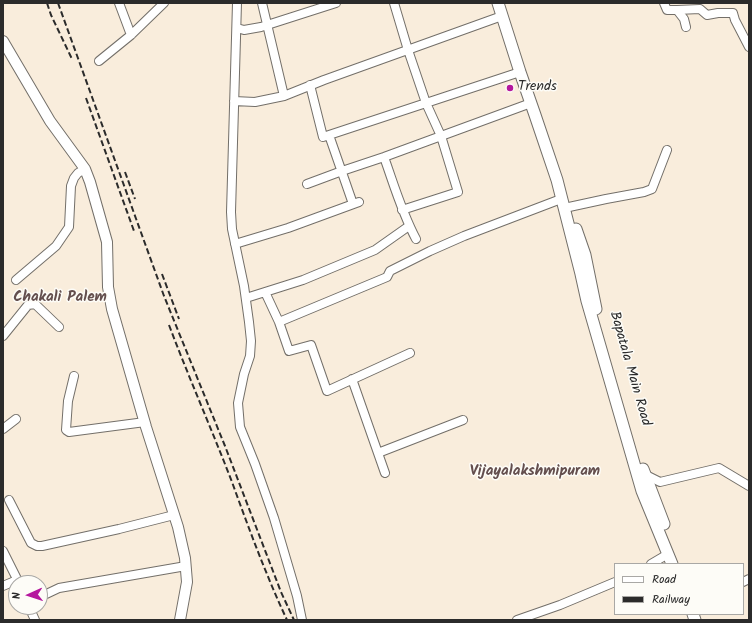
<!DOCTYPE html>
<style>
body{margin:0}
#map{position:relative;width:752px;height:623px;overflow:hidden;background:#f9eddc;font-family:Kalam,sans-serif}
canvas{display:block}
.frame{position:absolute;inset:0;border:4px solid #2b2b2b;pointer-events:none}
.legend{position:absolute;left:614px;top:563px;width:130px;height:52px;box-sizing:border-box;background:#fdfcf7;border:1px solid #a9a8a5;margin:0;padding:5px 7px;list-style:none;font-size:12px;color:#2b2b2b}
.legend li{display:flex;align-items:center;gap:8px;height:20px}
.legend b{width:20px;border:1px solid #a9a8a5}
.north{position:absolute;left:8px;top:575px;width:40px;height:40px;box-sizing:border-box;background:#fdfcf7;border:1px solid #a9a8a5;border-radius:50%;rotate:267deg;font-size:11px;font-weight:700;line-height:16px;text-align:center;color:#2b2b2b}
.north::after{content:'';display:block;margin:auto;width:14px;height:18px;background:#b5179e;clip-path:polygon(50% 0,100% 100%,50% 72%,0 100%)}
</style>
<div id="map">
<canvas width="752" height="623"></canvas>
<div class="frame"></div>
<ul class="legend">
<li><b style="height:5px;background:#fff"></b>Road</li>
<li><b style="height:5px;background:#2b2b2b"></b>Railway</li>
</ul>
<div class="north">N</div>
</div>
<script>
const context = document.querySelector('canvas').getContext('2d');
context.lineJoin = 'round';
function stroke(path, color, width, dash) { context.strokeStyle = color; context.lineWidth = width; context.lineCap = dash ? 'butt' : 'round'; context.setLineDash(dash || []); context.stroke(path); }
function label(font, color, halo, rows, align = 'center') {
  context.font = font + ' Kalam,sans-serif'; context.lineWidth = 3; context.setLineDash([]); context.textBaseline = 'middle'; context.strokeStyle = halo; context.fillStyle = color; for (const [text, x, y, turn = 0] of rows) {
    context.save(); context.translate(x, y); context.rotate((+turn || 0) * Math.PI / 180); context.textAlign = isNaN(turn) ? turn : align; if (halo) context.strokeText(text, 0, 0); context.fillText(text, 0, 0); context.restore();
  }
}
const minor = new Path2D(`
 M119 3 131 35
 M237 3 231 212 232 229 244 286 249 322 251 341 250 356 244 374 238 403 240 427 255 464 274 518 297 596 302 620
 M262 3 284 96
 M394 3 408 50 426 103 441 136 458 192 402 210
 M664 3 667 10H677L684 19 686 27
 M677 10 700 9 707 15 718 13H733L735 20 749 47
 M237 28 244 30 261 27 336 3
 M99 61 131 35 164 3
 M310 85 323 137 520 72
 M234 101 255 102 284 96 324 80 502 16
 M329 135 353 204
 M384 157C394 185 402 213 416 239
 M307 184 342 171 384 157 531 103
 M564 209 569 207 606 199 644 192 652 189 667 150
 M235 244 288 228 359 202
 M16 280 56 246 69 227 71 186 74 178 78 173 85 169
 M265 292 279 322 289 351 311 345 327 391 410 353
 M246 298 303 280 375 250 409 226
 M279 322 387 277 390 271 430 251 464 236 561 199
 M3 336 28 305 35 304 59 327
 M74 376 68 401 66 430 69 432 145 422
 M352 379 385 473
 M3 429 16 419
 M378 453 463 420
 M644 474 660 482 719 468 749 486
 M9 500 31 543 37 546H42L119 529 174 515
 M3 551 19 583
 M651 564 668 554
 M743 582 749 579
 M3 586 17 580
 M40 597 59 588 186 566
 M29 607 35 620
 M517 620 560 605 615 582`);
const tertiary = new Path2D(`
 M3 41 50 121 85 169 90 182 107 242 108 287 112 309 146 427 178 527 185 558 187 582 180 620`);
const secondary = new Path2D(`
 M498 3 520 72 535 115 557 180 581 274 587 301 642 491 672 564
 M576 229 585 255 596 309
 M643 469 664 524
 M693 614 695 620`);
stroke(minor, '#736f69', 10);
stroke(tertiary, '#736f69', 12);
stroke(secondary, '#736f69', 13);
stroke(minor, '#fff', 8);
stroke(tertiary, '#fff', 10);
stroke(secondary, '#fff', 11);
stroke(new Path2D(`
 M47 3 51 15 72 59
 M58 3 164 296 225 446 281 592 294 620
 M86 98 134 231
 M125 172 135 199
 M162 274 179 319
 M169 325C189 378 212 430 232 482 249 529 266 575 287 620`), '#2b2b2b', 2, [6, 3]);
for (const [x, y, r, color] of [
 [510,88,4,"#b5179e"]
]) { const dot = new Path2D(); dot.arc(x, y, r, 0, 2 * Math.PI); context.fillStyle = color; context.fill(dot); stroke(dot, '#fdfcf7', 1.5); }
label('14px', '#2b2b2b', '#fdfcf7', [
 ["Trends",518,88]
], 'left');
label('14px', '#2b2b2b', '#fdfcf7', [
 ["Bapatala Main Road",629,369,74]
]);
label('bold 15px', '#644f4e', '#fdfcf7', [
 ["Chakali Palem",60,298],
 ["Vijayalakshmipuram",535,472]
]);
</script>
